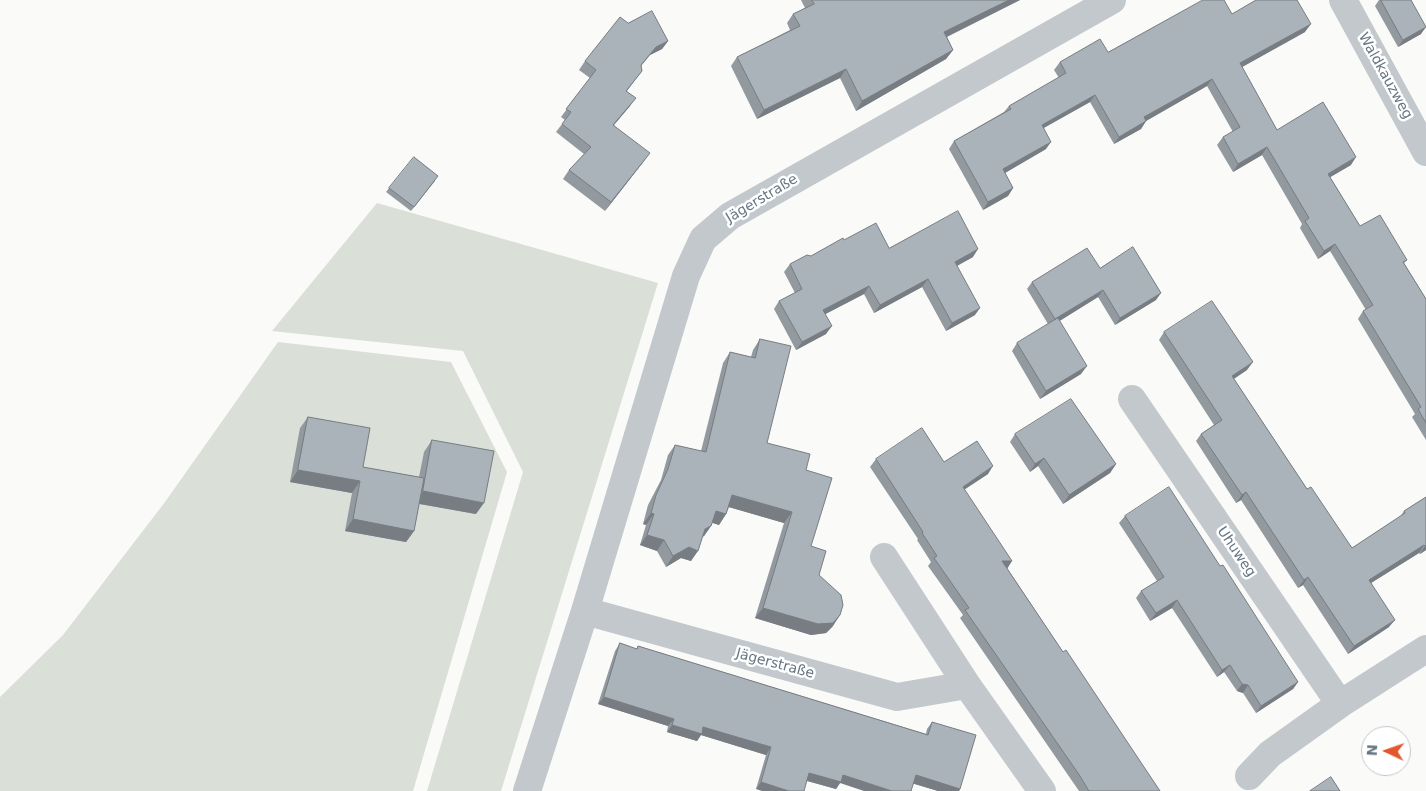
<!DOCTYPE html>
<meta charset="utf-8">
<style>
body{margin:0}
#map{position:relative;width:1426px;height:791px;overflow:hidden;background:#fafaf8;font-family:"DejaVu Sans",sans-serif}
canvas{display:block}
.north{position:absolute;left:1361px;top:726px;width:50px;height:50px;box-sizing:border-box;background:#fff;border:1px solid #c1c8cd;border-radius:50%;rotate:273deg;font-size:14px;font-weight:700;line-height:20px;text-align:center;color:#657683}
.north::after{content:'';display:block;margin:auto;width:18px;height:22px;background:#e4572e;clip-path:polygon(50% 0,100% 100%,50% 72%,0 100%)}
</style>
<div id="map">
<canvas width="1426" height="791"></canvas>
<div class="north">N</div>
</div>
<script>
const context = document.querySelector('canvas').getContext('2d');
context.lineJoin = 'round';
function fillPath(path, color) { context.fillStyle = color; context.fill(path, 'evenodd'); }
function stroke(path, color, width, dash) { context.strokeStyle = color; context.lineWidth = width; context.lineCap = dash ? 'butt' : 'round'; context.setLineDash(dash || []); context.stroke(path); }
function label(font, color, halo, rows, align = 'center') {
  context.font = font + ' "DejaVu Sans",sans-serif'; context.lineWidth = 5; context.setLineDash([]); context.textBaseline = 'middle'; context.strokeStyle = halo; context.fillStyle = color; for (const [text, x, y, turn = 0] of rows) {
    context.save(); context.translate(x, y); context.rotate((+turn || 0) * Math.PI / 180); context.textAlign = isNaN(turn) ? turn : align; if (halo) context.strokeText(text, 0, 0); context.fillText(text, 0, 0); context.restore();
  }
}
fillPath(new Path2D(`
 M377 203 658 283 501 791H427L523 472 463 351 272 331Z
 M278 342 451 362 507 472 413 791H0V697L63 635 165 502Z`), '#dadfd7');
stroke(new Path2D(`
 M1343 0 1426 152
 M1132 399 1340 704
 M884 557 967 685
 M585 611 897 697 967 685 1042 791
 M1249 776 1270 754 1340 704 1426 649
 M527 791 585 611 686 276 703 239 730 216 1112 0`), '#c3c8cc', 28);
fillPath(new Path2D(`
 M801 0H1020L947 37 953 50 946 59 856 111 840 78 757 119 731 66 737 57 790 30 787 23 793 14 805 8Z
 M1379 0H1411L1421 34 1398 47 1375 6Z
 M1232 14 1305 32 1242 67 1277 130 1351 165 1330 177 1360 226 1407 260 1404 263 1426 299V440L1412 417 1415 414 1358 319 1363 311 1366 310 1330 251 1318 259 1300 228 1302 224 1262 155 1233 172 1217 145 1223 137 1233 132 1207 86 1146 121 1141 129 1114 144 1090 102 1044 128 1046 149 1005 173 1013 188 1008 196 983 210 949 149 954 141 1004 112 1009 106 1059 78 1054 70 1060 62 1108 52Z
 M628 23 668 41 662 49 650 55 641 66 642 71 627 91 630 106 614 125 644 161 605 211 563 179 569 170 584 154 556 132 565 120 561 117 590 78 579 70 585 61Z
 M435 181 411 211 386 192 389 188Z
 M844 240 889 248 973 257 957 266 975 315 946 331 922 287 874 313 864 294 825 314 826 334 796 350 774 309 779 301 795 293 784 272 790 264 811 256Z
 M1100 268 1156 300 1115 325 1098 297 1059 321 1081 374 1040 399 1012 351 1017 343 1048 324 1027 289 1032 282Z
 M1164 332 1247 370 1234 379 1307 489 1352 548 1400 517 1404 511 1426 497V550L1420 554 1419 553 1371 583 1389 627 1348 654 1303 585 1298 588 1241 500 1236 503 1196 441 1201 434 1214 425 1159 340Z
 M760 339 767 443 806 470 811 546 833 626 826 633 811 635 755 618 784 523 729 507 726 514 719 525 712 523 711 526 704 536 702 537 691 561 681 558 666 567 657 551 640 545 646 525 643 524 648 505 661 480 668 455 675 445 701 451 723 363 730 352 751 357 753 350Z
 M308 417 363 467 419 477 424 452 432 440 476 514 419 504 414 531 406 542 345 531 352 493 290 482 300 428Z
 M1015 434 1116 464 1110 473 1063 504 1038 466 1030 472 1010 442Z
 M876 459 944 462 988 474 964 490 1007 568 1063 652 1160 791H1079L960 618 963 615 928 566 931 562 917 540 918 539 870 467Z
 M1125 516 1220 566 1298 682 1293 689 1256 713 1243 693 1237 691 1224 672 1217 677 1172 608 1150 621 1136 598 1141 591 1157 581 1119 523Z
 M620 643 636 649 638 646 926 734 927 729 932 722 960 789 959 791H938L913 783H840L836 789 807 781 756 789 766 755 701 735 697 741 667 732 668 726 598 704 615 651Z`), '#929a9f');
fillPath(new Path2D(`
 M1009 0H1020L938 41 944 32Z
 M1311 24 1305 32 1235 71 1240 63Z
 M1426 27 1421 34 1398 47 1403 40Z
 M668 41 662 49 650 55 635 74 656 47Z
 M953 50 946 59 856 111 862 101Z
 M846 69 840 78 757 119 764 110Z
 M1212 79 1207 86 1139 125 1144 117Z
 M1095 95 1090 102 1036 132 1042 125Z
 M636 98 630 106 607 133 613 125Z
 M1146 121 1141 129 1114 144 1119 137Z
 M1051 142 1046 149 998 177 1003 169Z
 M1267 147 1262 155 1233 172 1238 164Z
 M650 153 644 161 605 211 611 202Z
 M1356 157 1351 165 1322 182 1328 174Z
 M1013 188 1008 196 983 210 988 202Z
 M1335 244 1330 251 1318 259 1324 251Z
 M978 249 973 257 949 270 955 262Z
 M928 279 922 287 874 313 880 305Z
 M869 286 864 294 818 318 823 310Z
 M1103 290 1098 297 1050 327 1055 319Z
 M1161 293 1156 300 1115 325 1120 318Z
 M980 308 975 315 946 331 952 323Z
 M832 326 826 334 796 350 802 342Z
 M1253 362 1247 370 1227 383 1232 376Z
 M1087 366 1081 374 1040 399 1046 391Z
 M1044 458 1038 466 1030 472 1035 464Z
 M1116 464 1110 473 1063 504 1069 495Z
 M993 466 988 474 957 494 963 487Z
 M298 470 360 481 352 493 290 482Z
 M423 491 484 503 476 514 415 503Z
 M1246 492 1241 500 1236 503 1242 495Z
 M732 495 792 512 784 523 725 506Z
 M716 511 726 514 719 525 708 521Z
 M651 513 654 514 646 525 643 524Z
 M353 519 414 531 406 542 345 531Z
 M711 526 704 536 697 539 705 529Z
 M647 535 664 540 657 551 640 545Z
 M1424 545 1419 553 1363 588 1369 580Z
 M1425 546H1426V550L1420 554Z
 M689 547 698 551 691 561 681 558 666 567 673 556Z
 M1002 561H1012L1007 569Z
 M1308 577 1303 585 1298 588 1304 580Z
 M1177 600 1172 608 1150 621 1156 613Z
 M763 608 840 615 833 626 826 633 811 635 755 618Z
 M1395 620 1389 627 1348 654 1354 646Z
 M1230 665 1224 672 1217 677 1222 670Z
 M1298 682 1293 689 1256 713 1261 706Z
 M1242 684 1248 685 1243 693 1237 691Z
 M604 697 674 719 668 726 598 704Z
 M672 725 703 727 771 747 766 755 701 735 697 741 667 732Z
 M809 773 843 775 892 791H864L840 783 836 789 804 780Z
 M916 775 960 789 959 791H938L911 783Z
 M761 782 789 791H762L756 789Z`), '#777d82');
const building = new Path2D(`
 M812 0H1009L944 32 953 50 862 101 846 69 764 110 737 57 800 26 793 14 814 4Z
 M1203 0H1224L1232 14 1256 0H1297L1311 24 1240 63 1277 130 1323 102 1356 157 1328 174 1360 226 1380 215 1407 260 1403 262 1426 299V423L1418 409 1421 407 1363 311 1373 305 1335 244 1324 251 1305 221 1309 218 1267 147 1238 164 1223 137 1240 127 1212 79 1144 117 1146 121 1119 137 1095 95 1042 125 1051 142 1003 169 1013 188 988 202 954 141 1011 109 1009 106 1066 73 1060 62 1100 39 1108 52Z
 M1381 0H1411L1426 27 1403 40Z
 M652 11 668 41 656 47 641 65 642 71 626 91 636 98 613 125 650 153 611 202 569 170 591 147 562 124 571 112 566 109 596 70 585 61 620 17 628 23Z
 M414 157 438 176 414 207 389 188Z
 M958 211 978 249 955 262 980 308 952 323 928 279 880 305 869 286 823 310 832 326 802 342 779 301 802 289 790 264 807 255 811 256 843 238 844 240 876 223 889 248Z
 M1133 247 1161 293 1120 318 1103 290 1055 319 1032 282 1087 248 1100 268Z
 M1212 301 1253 362 1232 376 1307 489 1311 487 1352 548 1405 513 1404 511 1426 497V546H1425L1424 545 1369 580 1395 620 1354 646 1308 577 1304 580 1246 492 1242 495 1201 434 1222 420 1164 332Z
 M1058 318 1087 366 1046 391 1017 343Z
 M760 339 791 346 767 443 810 454 806 470 832 478 811 546 826 551 819 575 841 595 843 605 840 615 833 623 818 624 763 608 792 512 732 495 726 514 716 511 711 526 705 529 698 551 689 547 673 556 664 540 647 535 654 514 651 513 656 495 668 469 675 445 706 452 730 352 755 358Z
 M1071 399 1116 464 1069 495 1044 458 1035 464 1015 434Z
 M308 417 370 428 363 467 424 478 414 531 353 519 360 481 298 470Z
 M922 428 944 462 977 441 993 466 963 487 1012 561H1002L1063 652 1066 650 1160 791H1089L1080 776 965 610 969 608 934 558 937 556 922 533 923 532 876 459Z
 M432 440 494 451 484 503 423 491Z
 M1169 487 1220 566 1223 565 1298 682 1261 706 1248 685 1242 684 1230 665 1222 670 1177 600 1156 613 1141 591 1164 577 1125 516Z
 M620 643 637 649 638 646 928 735 932 722 976 735 960 789 916 775 911 791H892L843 775 841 782 809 773 804 791H789L761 782 771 747 703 727 702 734 672 725 674 719 604 697Z
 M1331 777 1340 791H1310Z`);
fillPath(building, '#aab3b9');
stroke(building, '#777d82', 1);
label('14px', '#657683', '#fff', [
 ["Waldkauzweg",1385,76,61],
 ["Jägerstraße",762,199,-31],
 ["Uhuweg",1236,552,56],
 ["Jägerstraße",775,664,15]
]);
</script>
